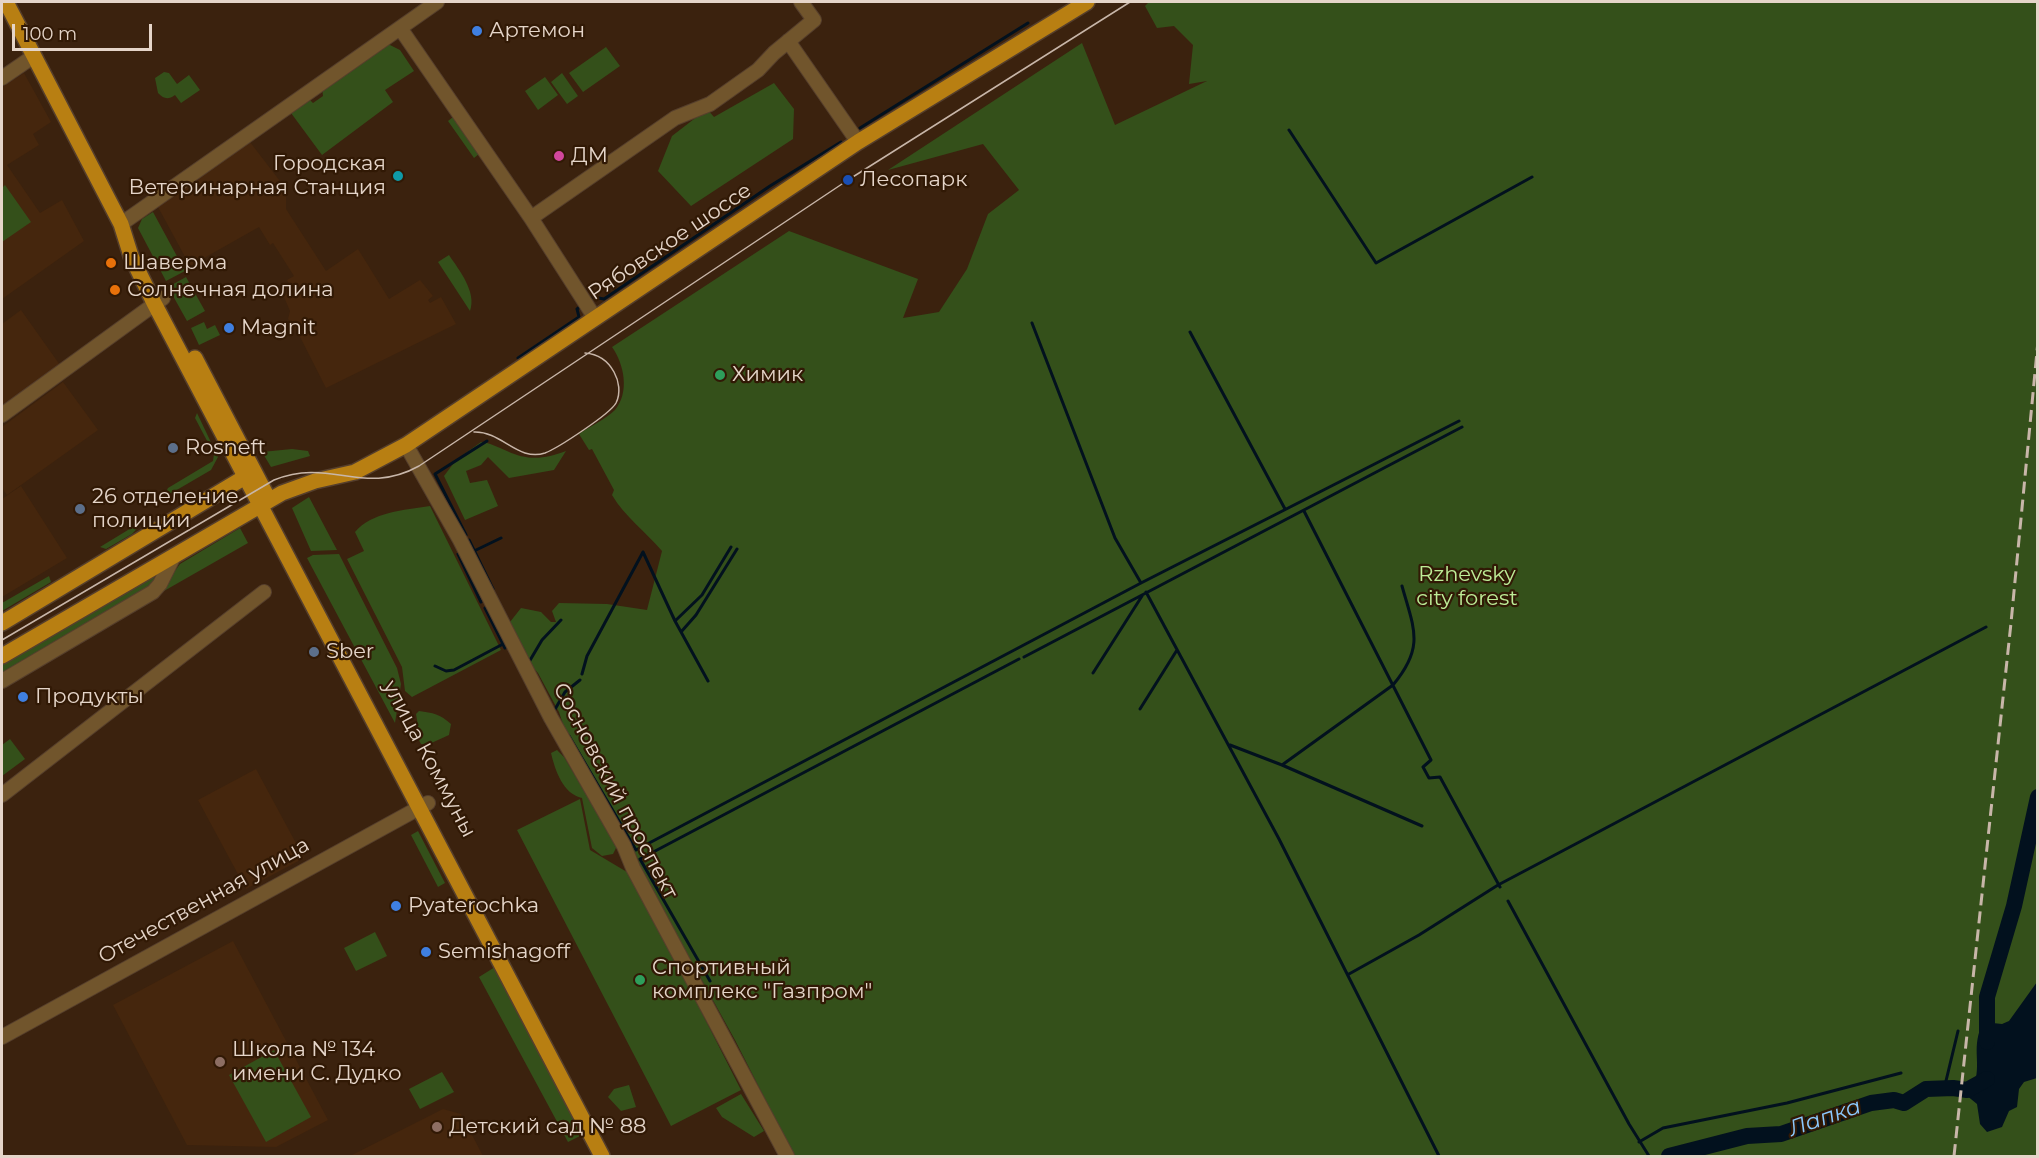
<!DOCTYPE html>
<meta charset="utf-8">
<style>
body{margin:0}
#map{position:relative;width:2039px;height:1158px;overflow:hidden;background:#3b220e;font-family:Montserrat,sans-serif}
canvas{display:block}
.frame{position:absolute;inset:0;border:3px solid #e5d5c9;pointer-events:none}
.scale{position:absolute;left:12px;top:24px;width:140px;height:27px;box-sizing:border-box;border:3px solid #e5d5c9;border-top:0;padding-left:8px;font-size:18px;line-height:21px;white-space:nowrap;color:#e5d5c9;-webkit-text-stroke:4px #311905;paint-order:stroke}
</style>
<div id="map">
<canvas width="2039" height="1158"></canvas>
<div class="frame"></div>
<div class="scale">100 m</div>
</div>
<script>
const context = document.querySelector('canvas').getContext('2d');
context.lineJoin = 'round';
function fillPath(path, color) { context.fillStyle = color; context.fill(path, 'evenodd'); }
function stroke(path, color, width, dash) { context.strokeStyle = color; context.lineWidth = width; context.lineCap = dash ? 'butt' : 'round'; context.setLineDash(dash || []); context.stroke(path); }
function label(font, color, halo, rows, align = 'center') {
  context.font = font + ' Montserrat,sans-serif'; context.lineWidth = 4.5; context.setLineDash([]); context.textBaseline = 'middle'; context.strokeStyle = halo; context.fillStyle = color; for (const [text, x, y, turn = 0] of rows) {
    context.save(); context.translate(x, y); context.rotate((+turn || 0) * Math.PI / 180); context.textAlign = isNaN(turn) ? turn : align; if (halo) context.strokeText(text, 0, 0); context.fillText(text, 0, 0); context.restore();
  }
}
fillPath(new Path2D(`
 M24 73 51 122 33 134 39 145 7 165 40 213 62 200 84 241 2 299V87Z
 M250 142 286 189V209L326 271 358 249 389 299 420 280 433 296 428 300 430 303 441 297 456 324 326 388 294 325 288 319 290 311 284 297 291 288 287 280 294 276 273 243 270 245 259 227 190 266 158 207Z
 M21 310 60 365 2 409V324Z
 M63 382 98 430 7 495 2 488V427Z
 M21 486 67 558 2 597V499Z
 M256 769 304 858 246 889 198 800Z
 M233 941 328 1120 276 1147 187 1145 113 1005Z
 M443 1109 461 1114 483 1156H350Z`), '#45260d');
fillPath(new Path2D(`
 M1149 2H2037V1156H794L735 1040 637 863 639 861 632 848 622 838 569 742 559 712 538 673 521 655 510 622 521 608 541 612 551 622H556L552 611 559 603 607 604 647 610 662 551C645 531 625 517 612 495L614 490 592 449 589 450 579 434C589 427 606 419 615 410 630 392 624 364 612 347L789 231 918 279 903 318 939 312 967 269 988 214 1019 190 983 144 888 170 1082 43 1115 125 1207 81 1189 84 1193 45 1174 26 1157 28 1145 6Z
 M388 44 400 50 414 71 385 90 393 102 322 155 291 113 310 100 313 103 323 96 322 87Z
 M606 47 620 66 583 92 569 73Z
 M164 72 169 73 177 84 189 75 200 90 181 103 175 95C168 100 164 99 158 93L155 78Z
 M562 73 578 96 567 104 551 82Z
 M545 77 558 95 538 110 525 91Z
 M774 83 794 109 793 139 691 206 658 171 672 136 707 109 714 117Z
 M453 117 479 154 474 158 448 121Z
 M5 185 31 222 2 242V188Z
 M153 212 185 271 166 281 138 228 142 219Z
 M449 255C459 270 477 292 470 311L438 262Z
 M186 277 205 311 187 321 168 287Z
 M204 322 207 329 215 325 220 335 199 345 191 328Z
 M197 413 218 457 211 470 163 498 168 488 213 461 214 454 195 418Z
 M481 442C491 443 497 447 507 451 528 461 545 459 566 451L554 470 509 478 488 457 481 465 466 471 470 483 487 480 498 506 465 520 444 476 456 460Z
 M292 449 308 451 310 456 271 467 262 452Z
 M309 497 337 550 311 551 292 508Z
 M430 506 501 650 412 697 405 691 402 667 347 559 364 551 355 532C372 512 404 510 430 506Z
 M146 519 132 534 106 549 100 547Z
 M240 528 248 543 157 595 180 564Z
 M339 554 397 668 401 684 395 723 307 558 313 555Z
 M155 574 154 584 2 675V663Z
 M49 576 51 582 2 611V603Z
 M419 711C433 713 440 714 451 724L449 735 427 745 421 744 415 733 418 726 416 714Z
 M10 739 25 759 2 776V745Z
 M557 750 564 757 617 846 613 854 602 856 592 848 582 798C563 794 555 770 551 753Z
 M580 799 590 850 632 875 741 1090 671 1126 517 830Z
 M418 831 445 883 438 887 411 835Z
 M375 932 387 956 356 971 344 948Z
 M495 967 584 1134 568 1142 479 977Z
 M274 1050 311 1117 266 1142 229 1075Z
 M442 1072 454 1092 420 1109 409 1089Z
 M629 1085 636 1107 621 1111 608 1097 614 1089Z
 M741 1094 764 1131 754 1137 722 1117 716 1108Z`), '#34501a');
fillPath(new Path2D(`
 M2037 982V1078L2024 1082 2019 1089 2017 1107 2009 1111 2002 1127 1987 1132 1980 1124 1977 1104 1966 1095 1967 1085 1975 1082C1981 1060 1971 1048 1983 1022L2002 1024 2009 1021Z`), '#02111e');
stroke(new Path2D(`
 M860 128 1028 23
 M1289 130 1376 263 1532 177
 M593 297 604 299 770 186 841 142
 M1032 323 1115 538 1141 583
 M1190 332 1285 509
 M518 358 579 317 577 309 581 306
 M1304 511 1431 760 1423 767 1429 778 1440 777 1500 887
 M466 535 435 474 487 441
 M469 540 493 589
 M474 551 501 538
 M643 552 675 621 708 681
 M458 554 481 602
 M1146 592 1279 839 1439 1156
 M485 608 505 648
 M675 621 702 595 731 547
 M681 632 696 615 737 549
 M1024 657 1462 427
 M529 662 542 640 561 620
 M435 666 446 671 454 670 503 644
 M1093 673 1142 596
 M582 674 587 656 643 552
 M1140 709 1177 650
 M554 711 565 692 580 680
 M569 736 636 850 1141 583 1459 421
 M1230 745 1282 765 1393 685C1425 647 1414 629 1402 586
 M1282 765 1422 826
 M1508 901 1629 1124 1649 1156
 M1349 974 1419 935 1498 885 1986 627
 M710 981 640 859 1019 659
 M1945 1085 1958 1031
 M1639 1142 1663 1128 1787 1103 1901 1073`), '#02111e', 3);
stroke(new Path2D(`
 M1987 1042V997L2014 906 2038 797
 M1669 1156 1747 1136 1781 1134 1871 1103 1894 1100 1904 1103 1926 1089 1953 1088 1967 1090 1987 1079`), '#02111e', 16);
const minor = new Path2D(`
 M400 28 531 218 675 118 710 104 758 70 774 53 814 20 801 2
 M788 41 858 142
 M2 78 34 56
 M531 218 595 318
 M121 224 437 2
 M2 415 163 298
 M406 445 460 540 551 718 624 846 633 868 787 1156
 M2 681 153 592 160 584 174 556
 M2 795 264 592
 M2 1037 428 803`);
const major = new Path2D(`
 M6 2 121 224 131 256 154 303 602 1156
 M195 358 267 496
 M2 623 245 477 255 479
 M2 656 282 493 315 481 355 472 406 445 858 142 1087 2`);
stroke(minor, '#563f2c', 16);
stroke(major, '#563f2c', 18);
stroke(minor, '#71552c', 14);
stroke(major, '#b87f12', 15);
stroke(new Path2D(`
 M474 432C502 431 518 462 545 453 558 448 610 414 616 403 621 393 619 381 614 372 608 361 598 354 585 353
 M2 640 274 480C331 457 363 497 419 466L848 180 1130 2`), '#c8b6a9', 1.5);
stroke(new Path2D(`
 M1954 1156 2011 623 2038 341`), '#c8b6a9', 3, [12, 6]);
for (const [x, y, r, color] of [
 [477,31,6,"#3f7fe0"],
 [559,156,6,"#d1479c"],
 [398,176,6,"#0f9aa8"],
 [848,180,6,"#1a4fb4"],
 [111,263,6,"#e8710a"],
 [115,290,6,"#e8710a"],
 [229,328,6,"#3f7fe0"],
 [720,375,6,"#2e9e5b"],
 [173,448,6,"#5c6f8a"],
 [80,509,6,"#5c6f8a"],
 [314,652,6,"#5c6f8a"],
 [23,697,6,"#3f7fe0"],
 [396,906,6,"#3f7fe0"],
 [426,952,6,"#3f7fe0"],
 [640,980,6,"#2e9e5b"],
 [220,1062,6,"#8d6e63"],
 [437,1127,6,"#8d6e63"]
]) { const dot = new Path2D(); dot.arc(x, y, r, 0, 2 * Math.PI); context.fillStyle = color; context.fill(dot); stroke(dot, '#311905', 2); }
label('21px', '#e5d5c9', '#311905', [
 ["Артемон",489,31],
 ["ДМ",571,156],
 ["Городская",386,164,"right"],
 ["Ветеринарная Станция",386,188,"right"],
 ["Лесопарк",860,180],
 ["Шаверма",123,263],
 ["Солнечная долина",127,290],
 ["Magnit",241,328],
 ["Химик",732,375],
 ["Rosneft",185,448],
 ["26 отделение",92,497],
 ["полиции",92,521],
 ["Sber",326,652],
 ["Продукты",35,697],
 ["Pyaterochka",408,906],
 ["Semishagoff",438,952],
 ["Cпортивный",652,968],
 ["комплекс \"Газпром\"",652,992],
 ["Школа № 134",232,1050],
 ["имени С. Дудко",232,1074],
 ["Детский сад № 88",449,1127]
], 'left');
label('21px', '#e5d5c9', '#311905', [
 ["Рябовское шоссе",670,242,-34],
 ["улица Коммуны",429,759,62],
 ["Сосновский проспект",615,791,62],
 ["Отечественная улица",204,901,-29]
]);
label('21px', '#bded97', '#311905', [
 ["Rzhevsky",1467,575],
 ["city forest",1467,599]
]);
label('italic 22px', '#8bc9fe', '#311905', [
 ["Лапка",1825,1118,-19]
]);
</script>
